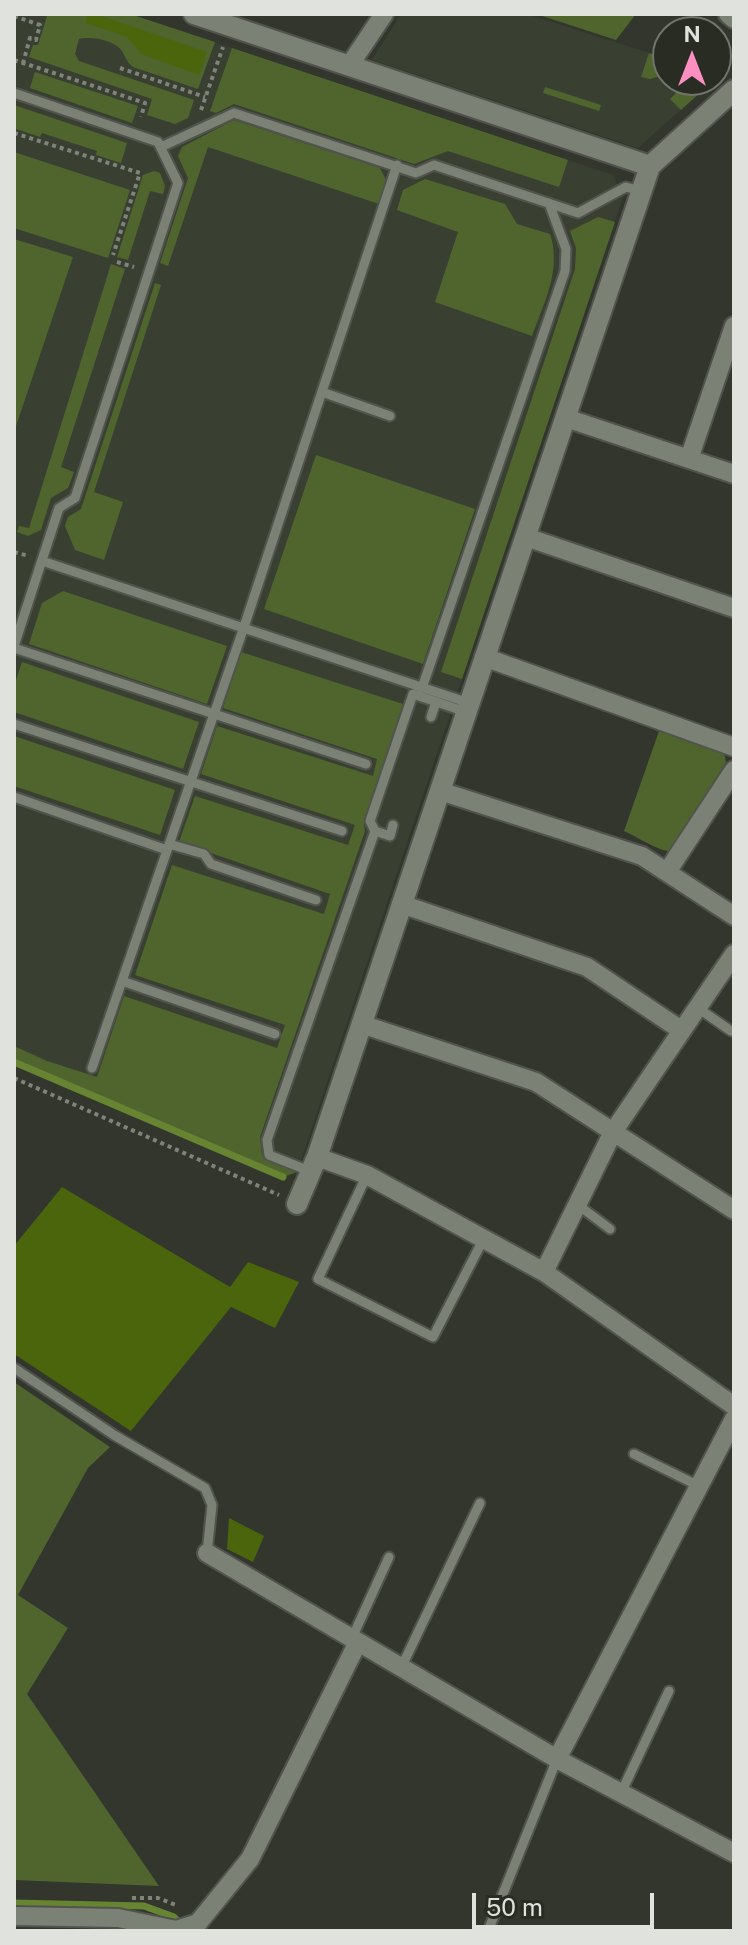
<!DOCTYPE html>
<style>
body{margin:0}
#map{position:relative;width:748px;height:1945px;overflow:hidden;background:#32362d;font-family:"Public Sans",sans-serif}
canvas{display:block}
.frame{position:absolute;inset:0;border:16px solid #e0e3dd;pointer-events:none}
.north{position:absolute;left:652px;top:16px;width:80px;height:80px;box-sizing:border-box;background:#282c23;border:2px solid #72756d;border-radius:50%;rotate:0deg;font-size:22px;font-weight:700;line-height:32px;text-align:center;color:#e0e3dd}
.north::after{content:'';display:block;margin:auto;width:28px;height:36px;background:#fc8fc1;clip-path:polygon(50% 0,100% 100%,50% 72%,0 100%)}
.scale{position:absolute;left:472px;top:1893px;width:182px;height:36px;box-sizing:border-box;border:4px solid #e0e3dd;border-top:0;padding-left:10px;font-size:24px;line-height:28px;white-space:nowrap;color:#e0e3dd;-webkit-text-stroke:6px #282c23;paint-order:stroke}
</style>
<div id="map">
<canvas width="748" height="1945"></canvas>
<div class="frame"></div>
<div class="north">N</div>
<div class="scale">50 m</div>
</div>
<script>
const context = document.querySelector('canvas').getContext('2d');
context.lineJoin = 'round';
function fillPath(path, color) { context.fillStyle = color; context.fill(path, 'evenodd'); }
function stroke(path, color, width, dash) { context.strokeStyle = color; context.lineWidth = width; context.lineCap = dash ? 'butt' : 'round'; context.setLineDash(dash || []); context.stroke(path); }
fillPath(new Path2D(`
 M14 14H130L613 175 623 197 297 1172 283 1177 14 1062Z
 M401 14H527L668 59V80H714L638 148 372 60Z`), '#394031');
fillPath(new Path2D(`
 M44 14H130L215 42 198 89 133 67C126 61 126 58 122 51 115 40 90 36 79 39L75 54 79 61 194 100 188 118 175 124 147 115 152 99 29 57 33 45H38L47 16Z
 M536 14H636L616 40Z
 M232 48 568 160 559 187 448 151 414 164 234 104 216 113 210 111Z
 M649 53 668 59V74L650 79 641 77Z
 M35 72 138 106 132 123 30 88Z
 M698 80H714L681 110 670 99 683 86H697Z
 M545 87 601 105 599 111 543 93Z
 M14 105 127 143 121 163 96 155 97 151 42 133 40 137 16 129Z
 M234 120 380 168 387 182 379 204 208 147 168 266 160 263 188 178 178 156 182 147Z
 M14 152 130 190 108 258 14 228Z
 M154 171 160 173 165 186 163 194 150 191 128 260 117 257 143 175Z
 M425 179 505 204 517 224 550 234C562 269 544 303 532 336L435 302 458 232 397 210 403 190Z
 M598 217 615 222 462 679 441 672 575 269 576 248 570 231Z
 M14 239 73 257 14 432Z
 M111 264 125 269 61 467 74 472 68 488 51 498 41 530 28 536 17 532 19 526 29 528Z
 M155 283 161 285 94 492 123 502 104 560 75 550 65 526 68 517 81 509Z
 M316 455 475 509 423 664 264 609Z
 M63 591 227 646 207 704 29 644 42 603Z
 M241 652 403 704 364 825 365 831 260 1137 262 1155 297 1172 283 1177 14 1062V1046L47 1061 97 1077 124 996 277 1048 285 1025 135 975 172 865 324 914 330 894 179 842 195 796 348 845 355 825 201 774 217 726 373 776 377 759 223 708Z
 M22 662 199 722 183 769 14 712V686Z
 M659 731 724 753 726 762 672 851C659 852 638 837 624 831Z
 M14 736 175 790 160 835 14 786Z
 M14 1382 110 1447 88 1468 18 1595 68 1628 27 1694 159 1886 14 1880Z`), '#50652e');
fillPath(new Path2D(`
 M88 14H95L207 52 199 75 141 54 127 37 85 23Z
 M62 1187 230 1287 248 1262 299 1282 275 1328 231 1307 131 1431 14 1354V1246Z
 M229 1518 264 1536 253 1562 227 1549Z`), '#4a650c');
stroke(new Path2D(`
 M14 1062 283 1177
 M14 1903 144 1906 174 1917 182 1926`), '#668432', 7);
const service = new Path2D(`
 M14 93 158 142 178 183 75 498 59 508 14 646
 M161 147 234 113 416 173 434 165 578 213 626 187 641 191
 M322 392 390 416
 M42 561 469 703
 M14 648 366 764
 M422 688 565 271 566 249 549 203
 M431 717 436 702
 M14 724 342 831
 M14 797 167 850
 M375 831 370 821 413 694 466 712
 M169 844 204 854 211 864 316 900
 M122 981 275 1034
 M698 1008 731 1031
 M92 1068 244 627 397 165
 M312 1172 269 1155 267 1140 375 831 390 836 393 825
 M367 1175 318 1279 433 1337 483 1240
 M578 1205 610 1229
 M14 1368 114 1435 205 1488 212 1505 207 1553
 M634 1454 699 1486
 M352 1638 389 1557
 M401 1668 480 1503
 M621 1793 669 1691
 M488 1931 557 1759`);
const minor = new Path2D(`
 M728 14 734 19
 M349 66 384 14
 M566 418 734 474
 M689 459 734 326
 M526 537 734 608
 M484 657 734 747
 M440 791 642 856 734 916
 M667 872 734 770
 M401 904 587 967 681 1030
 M361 1024 536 1082 734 1210
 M317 1157 367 1175 544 1272 734 1406
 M544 1272 613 1132 734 954
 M207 1553 557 1759 734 1853
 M557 1759 734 1419
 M14 1916 118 1918 176 1930 198 1923 250 1859 358 1642`);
const tertiary = new Path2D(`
 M194 14 650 166
 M297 1204 317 1157 650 166 734 90`);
stroke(service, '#51544d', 13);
stroke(minor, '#51544d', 22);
stroke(tertiary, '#51544d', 24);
stroke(new Path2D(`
 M14 16 40 25 36 40 30 38 23 63
 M14 60 145 103 141 117
 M120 68 205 97
 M201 110 223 47
 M14 133 140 173 113 255
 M117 262 134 267
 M14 552 29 556
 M14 1078 279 1195
 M132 1898H158L178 1906`), '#7f837b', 4, [4, 4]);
stroke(service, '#7c8176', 9);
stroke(minor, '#7c8176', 18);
stroke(tertiary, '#7c8176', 20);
</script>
